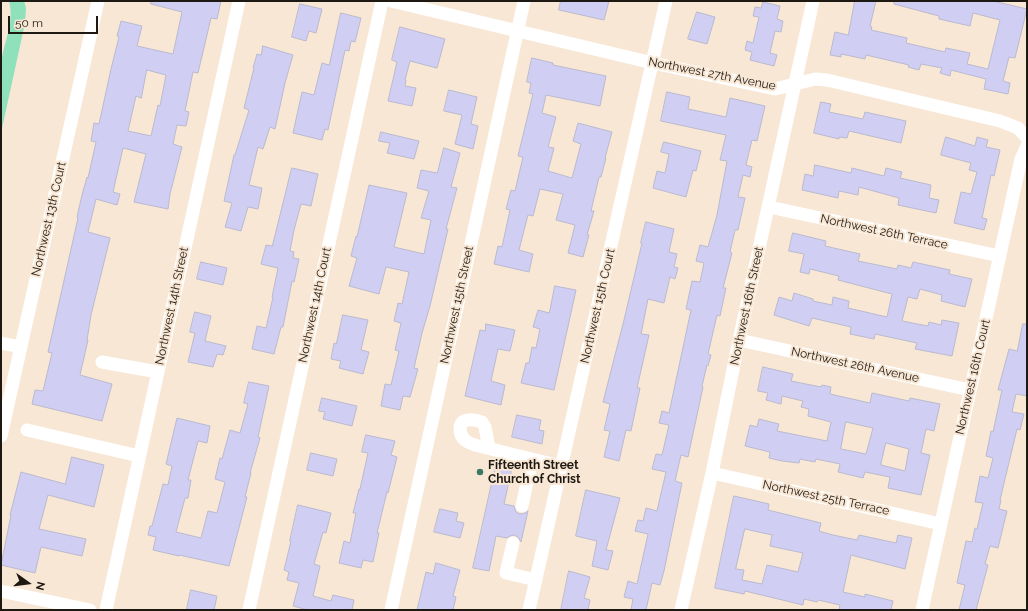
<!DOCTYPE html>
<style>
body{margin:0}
#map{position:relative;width:1028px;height:611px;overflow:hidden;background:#f8e7d4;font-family:Raleway,sans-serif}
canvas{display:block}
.frame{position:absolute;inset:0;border:2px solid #1e1812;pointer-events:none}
.north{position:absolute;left:8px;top:563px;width:40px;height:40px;-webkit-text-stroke:3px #f8e7d4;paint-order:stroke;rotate:104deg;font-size:11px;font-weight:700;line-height:16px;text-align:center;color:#1e1812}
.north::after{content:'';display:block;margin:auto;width:14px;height:18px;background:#1e1812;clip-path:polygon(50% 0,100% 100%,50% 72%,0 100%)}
.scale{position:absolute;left:8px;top:16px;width:90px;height:18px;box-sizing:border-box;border:2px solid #1e1812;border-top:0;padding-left:5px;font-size:12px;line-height:14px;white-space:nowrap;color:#1e1812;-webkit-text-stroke:3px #f8e7d4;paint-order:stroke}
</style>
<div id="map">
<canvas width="1028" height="611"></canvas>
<div class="frame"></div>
<div class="north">N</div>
<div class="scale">50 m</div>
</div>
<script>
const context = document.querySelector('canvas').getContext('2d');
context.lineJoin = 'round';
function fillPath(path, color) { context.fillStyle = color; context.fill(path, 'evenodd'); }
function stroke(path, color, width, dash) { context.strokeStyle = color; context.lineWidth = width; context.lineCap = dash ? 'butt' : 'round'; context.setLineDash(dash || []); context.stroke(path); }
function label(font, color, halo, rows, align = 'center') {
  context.font = font + ' Raleway,sans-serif'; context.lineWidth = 4; context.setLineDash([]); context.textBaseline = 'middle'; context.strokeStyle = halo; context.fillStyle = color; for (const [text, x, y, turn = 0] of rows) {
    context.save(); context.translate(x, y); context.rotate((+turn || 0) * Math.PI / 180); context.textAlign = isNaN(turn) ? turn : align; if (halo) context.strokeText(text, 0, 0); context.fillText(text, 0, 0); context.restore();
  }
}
fillPath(new Path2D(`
 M9 1H24L26 8 25 23 1 133C1 110 0 87 1 65 3 43 15 23 9 1Z`), '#8ee1bb');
const building = new Path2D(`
 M151 1H221L217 19 211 18 198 73 193 72 185 111 189 112 186 126 177 125 173 144 182 147 170 194 168 209 134 202 146 154 123 148 113 192 120 194 117 205 96 199 88 232 110 238 91 315 87 340H88L80 375 112 384 102 421 32 404 35 390 43 391 52 353 48 352 78 218 77 217 82 195 87 177 88 178 96 142 91 141 94 123 99 124 111 69 119 37 117 36 121 21 142 26 137 46 173 54 182 12 151 4ZM147 70 166 75 160 106 158 105 151 136 128 131 136 96 141 98Z
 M561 1H609L604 20 559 10Z
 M855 1H876L870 26 872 27 871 30 907 38 906 43 945 52 946 48 970 53 967 64 988 69 1000 20 973 13 970 26 939 19V16L894 4V1H993L1027 9 1015 58 1009 57 1003 81 1010 83 1008 94 984 89 986 79 951 70 950 76 940 73 942 68 921 64 919 70 908 67 909 65 866 55 865 59 841 54V57L830 55 835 32 848 35Z
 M763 2 780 6 777 19 783 21 781 32 775 31 770 53 777 55 774 66 750 60 752 52 745 50 747 41 753 43 759 17 753 16 755 7 761 8Z
 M300 4 322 9 316 33 309 31 306 41 292 37Z
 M697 12 715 17 707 44 688 39Z
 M341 13 361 18 355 42 351 41 349 51 345 50 328 130 325 129 322 140 293 133 302 92 314 95 322 63 329 65Z
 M400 27 445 39 437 68 410 61 405 80H406L405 86 416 88 412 106 388 101 397 62 392 60Z
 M263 46 293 55 285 83 275 129 270 127 263 149 258 147 249 185 262 188 258 209 248 207 241 231 225 227 232 203 224 201 234 155H235L249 110 244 108 254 68H253L257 54 261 55Z
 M532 58 553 63V65L606 76 600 106 546 95 542 113 556 117 548 147 554 148 548 171 572 178 581 144 573 141 578 123 612 132 605 158H606L601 177H599L591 211H594L587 235H589L583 257 568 253 575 225 556 220 563 194 540 189 533 216 528 215 519 250 533 254 529 272 494 264 498 246 502 247 510 210 506 209 511 190 515 191 523 157 518 156 533 94 529 93 531 83 527 82Z
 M449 90 477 97 471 124 478 126 473 149 455 144 462 115 444 111Z
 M667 92 690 97 688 109 726 117 730 98 765 106 757 141 752 140 746 165 752 167 750 177 743 175 738 197 745 198 738 230H735L730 252 732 253 723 288H726L720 316 717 315 708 354 711 355 708 366 707 365 702 386 703 387 688 457 681 455 675 481 682 483 664 571 660 585 652 583 646 610H631L633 599 624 597 628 581 637 584 648 534 635 531 638 520 643 521 646 508 657 511 666 472 652 469 656 454 662 455 669 425 659 423 662 411 669 413 691 310 686 309 692 281 700 282 704 263 696 261 700 245 708 247 717 215 727 161 720 160 726 135 661 121Z
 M821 102 831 104 829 112 863 119 865 112 906 121 901 143 849 131 847 138 839 137V139L814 133Z
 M381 132 419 141 414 159 387 153 390 143 379 141Z
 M946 137 975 146 977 137 988 140 986 147 1000 150 994 176 991 175 982 218 987 219 984 230 954 223 961 192 971 194 977 172 969 170 971 163 941 155Z
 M664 142 701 151 696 171 693 170 686 197 653 188 657 171 665 173 669 154 661 152Z
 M444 148 460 153 451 187 457 188 446 229H448L430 306 422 333 414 368 418 369 410 397 403 396 400 410 381 406 385 384 391 385 399 351 395 350 401 323 394 321 398 303 402 304 409 272 386 267 379 294 349 286 357 258 351 256 356 236 357 237 369 185 407 193 394 247 424 254 431 220 421 218 429 191 417 188 421 170 437 173Z
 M815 165 851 173 852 168 884 176 886 168 902 172 900 178 931 185 929 198 939 200 936 213 898 205 899 198 859 187 858 195 839 191 838 198 802 190 805 174 813 176Z
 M292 168 318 174 311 206 301 204 294 230 290 251 294 252 293 258 299 259 294 282 292 281 283 327H281L274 354 252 349 257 326 266 328 273 297H272L278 268 261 264 266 245 272 246Z
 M646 222 674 229 669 252 677 254 674 267 678 268 675 279 670 277 664 303 648 299 641 334 649 335 637 388H640L631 431 626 430 619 461 604 457 610 431 604 430 610 404 603 402 624 320 642 243H641Z
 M793 233 826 241 825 246 860 254 858 261 897 269 898 265 911 268 913 262 950 270 949 274 972 279 965 307 941 301 942 295 920 289 917 299 908 297 902 321 928 326 929 322 941 325 942 320 959 323 952 356 915 349 917 343 875 334 874 339 850 334 851 327 812 318 809 326 774 315 779 297 792 301 794 293 813 299V301L832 305 833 297 849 301 848 308 887 317 892 294 838 280 839 276 810 269 809 274 800 272 804 254 789 251Z
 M201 262 227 268 223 285 197 279Z
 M555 286 576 290 554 390 521 383 526 363H529L532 347 536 348 540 329 533 327 538 310 549 313Z
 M195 312 211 316 205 341 226 346 223 355 217 354 213 367 188 362 195 333 190 332Z
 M343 315 368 320 361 350 369 352 363 374 339 368 341 361 331 359 334 343 336 344Z
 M486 324 515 330 510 351 498 349 491 381 505 385 501 405 465 396 480 330 485 331Z
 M1023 324H1027V396L1016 394 1012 412 1024 414 1020 430 1017 429 1000 500H1001L999 509 1007 511 998 548 990 546 985 564 988 565 976 610H959L965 585 957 583 966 541 972 542 975 528 977 529 983 503 975 502 980 476 988 478 993 458 986 456 991 431 993 432 1002 390H998L1009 349 1017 351Z
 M763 367 793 374 791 381 821 387 822 385 831 387 830 394 870 403 872 393 909 401 910 398 940 404 934 431 926 429 921 453 930 455 921 495 888 488 890 477 865 472 863 478 838 472 840 464 816 459 815 462 800 459 799 463 782 461 769 458 770 452 745 446 750 425 757 427 759 419 779 424 777 431 827 441 831 422 808 416 809 409 801 407 803 401 782 396 781 404 766 400 768 393 758 391ZM846 422 873 428 866 454 841 449ZM886 443 909 449 905 471 881 465Z
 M249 382 269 386 258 437 260 438 250 473H251L245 497H247L229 566 179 555V556L153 550 156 537 148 535 150 526H152L163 484 168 485 172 466 166 464 177 418 210 426 207 443 198 441 188 480H191L188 498H185L176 532 201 538 208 511 217 513 225 482 215 479 220 458 222 459 230 430 240 433 248 404 244 403Z
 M322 398 357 406 352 426 323 419 325 412 319 411Z
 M517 415 541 420 539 430 544 431 542 444 512 437Z
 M366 435 395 441 391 455 397 457 388 493 387 492 377 533H379L373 562 363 560 361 568 339 563 344 541 350 543 356 513H353L359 489H360L368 453 362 452Z
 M311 453 337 459 333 476 307 470Z
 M72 457 104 465 94 507 48 495 39 529 86 539 82 556 41 547 35 573 1 565 11 515H10L21 472 65 484Z
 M496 465 512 468 504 504 514 506 516 512 520 514 525 513 528 511 521 542 518 537 514 535 510 536 507 538 496 536 489 571 473 568Z
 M586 490 620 498 606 550 613 551 608 570 592 566 597 541 576 536Z
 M734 496 769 504 768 510 821 523 819 531 833 535 857 540 859 535 896 543 898 535 912 538 905 569 851 555 843 592 865 597V594L893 601 891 610H839L840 605 818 600 817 602 804 599 803 605 745 591 744 594 715 588ZM745 529 772 535 770 546 803 553 798 572 767 565 762 584 742 580 744 570 736 569Z
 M298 505 331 513 326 533 323 532 314 564 320 566 313 596 331 601 333 595 354 600 352 610H308L293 606 299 583 287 580 289 572 284 570 291 541H290Z
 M440 509 458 513 456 521 464 523 460 538 434 532Z
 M436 563 460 570 453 596 456 597 453 610H417L426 572 433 574Z
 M569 571 590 577 584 598 590 600 588 610H561Z
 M191 590 217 596 214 610H192L187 609Z`);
fillPath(building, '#d0cff3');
stroke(building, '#b9b9cf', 1);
stroke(new Path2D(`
 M391 1 653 63 775 89 815 79 827 80 1000 121 1018 128 1027 138
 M769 207 1000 256
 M739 340 970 390
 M1 343 21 347
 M102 362 158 372
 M27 430 139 456
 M1 436 98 1
 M489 448 485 427 482 422C474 419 460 417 460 429 460 433 461 437 465 440 471 446 483 446 491 449 511 454 532 459 552 464L561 467
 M712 473 941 524
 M522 506 532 459
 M513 543 506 573 536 580
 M1 591 90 610
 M106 610 239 1
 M249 610 382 1
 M391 610 524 1
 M529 610 666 1
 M681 610 712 473 739 340 813 1
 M922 610 1021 159 1027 146`), '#fff', 13);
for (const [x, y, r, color] of [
 [480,472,4,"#3b7965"]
]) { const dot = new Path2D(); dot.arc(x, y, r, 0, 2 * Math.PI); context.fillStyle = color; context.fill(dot); stroke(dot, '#f8e7d4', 1.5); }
label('12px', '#1e1812', '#f8e7d4', [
 ["Northwest 27th Avenue",712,74,11],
 ["Northwest 13th Court",49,219,-77],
 ["Northwest 26th Terrace",884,232,12],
 ["Northwest 14th Court",315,305,-78],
 ["Northwest 15th Street",457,305,-78],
 ["Northwest 14th Street",172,306,-78],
 ["Northwest 15th Court",598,306,-77],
 ["Northwest 16th Street",747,306,-78],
 ["Northwest 26th Avenue",855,365,12],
 ["Northwest 16th Court",973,377,-77],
 ["Northwest 25th Terrace",826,498,12]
]);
label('bold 12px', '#1e1812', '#f8e7d4', [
 ["Fifteenth Street",488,465],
 ["Church of Christ",488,479]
], 'left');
</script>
